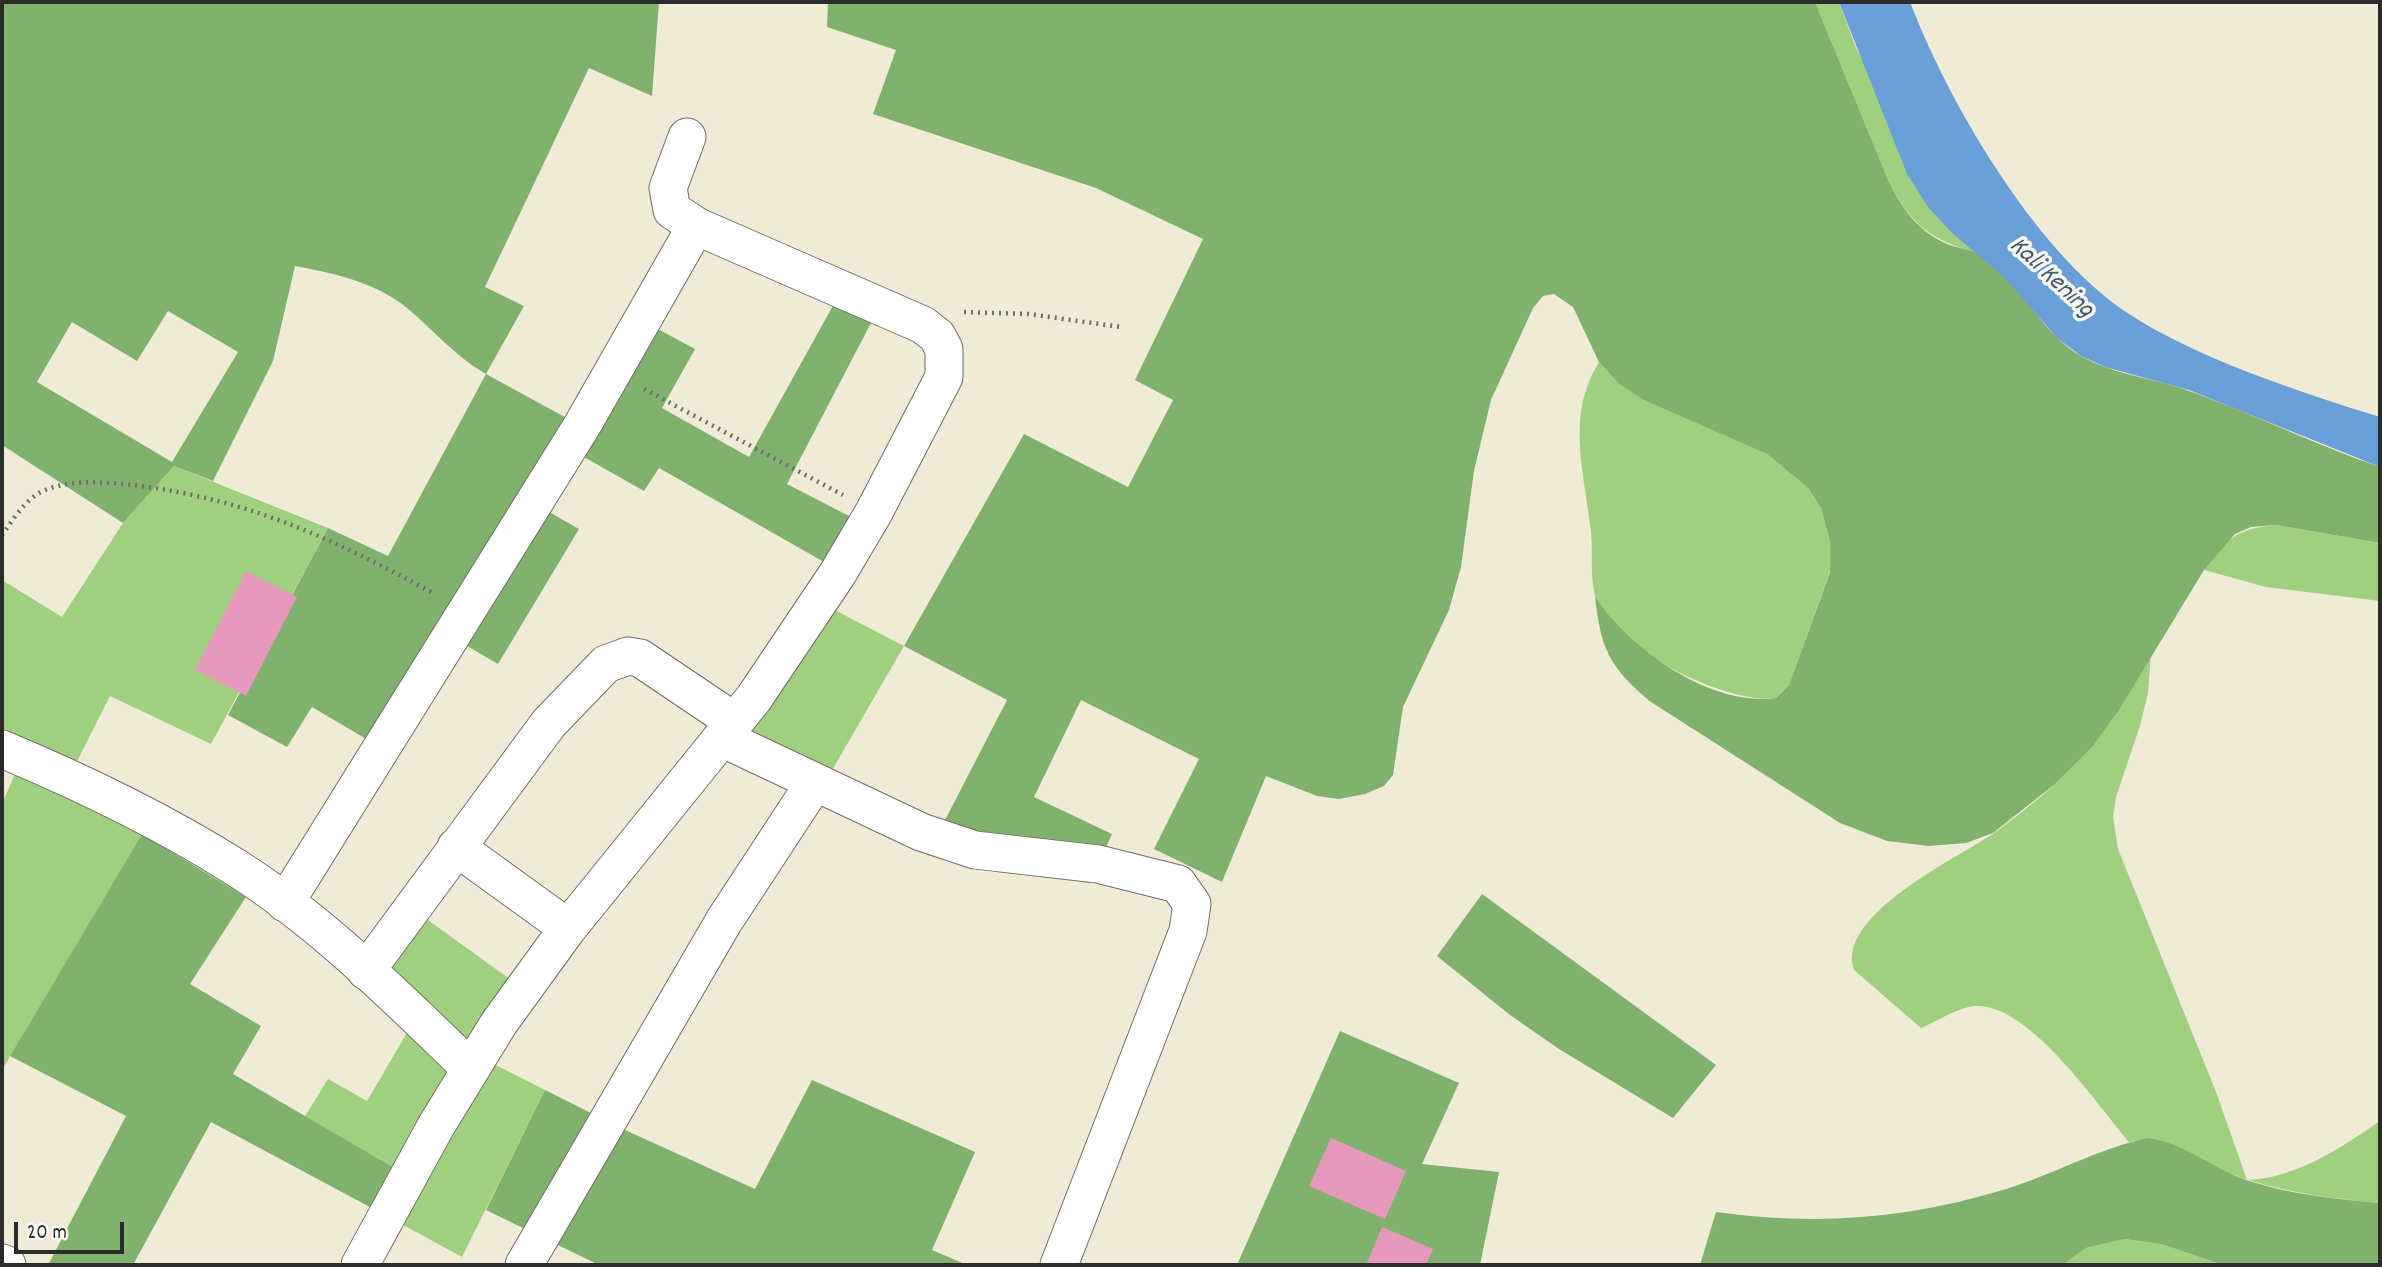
<!DOCTYPE html>
<style>
body{margin:0}
#map{position:relative;width:2382px;height:1267px;overflow:hidden;background:#efebd7;font-family:Dekko,sans-serif}
canvas{display:block}
.frame{position:absolute;inset:0;border:4px solid #2b2b2b;pointer-events:none}
.scale{position:absolute;left:14px;top:1222px;width:110px;height:32px;box-sizing:border-box;border:4px solid #2b2b2b;border-top:0;padding-left:9px;font-size:21px;line-height:24px;white-space:nowrap;color:#2b2b2b;-webkit-text-stroke:5px #f6f6f2;paint-order:stroke}
</style>
<div id="map">
<canvas width="2382" height="1267"></canvas>
<div class="frame"></div>
<div class="scale">20 m</div>
</div>
<script>
const context = document.querySelector('canvas').getContext('2d');
context.lineJoin = 'round';
function fillPath(path, color) { context.fillStyle = color; context.fill(path, 'evenodd'); }
function stroke(path, color, width, dash) { context.strokeStyle = color; context.lineWidth = width; context.lineCap = dash ? 'butt' : 'round'; context.setLineDash(dash || []); context.stroke(path); }
function label(font, color, halo, rows, align = 'center') {
  context.font = font + ' Dekko,sans-serif'; context.lineWidth = 7; context.setLineDash([]); context.textBaseline = 'middle'; context.strokeStyle = halo; context.fillStyle = color; for (const [text, x, y, turn = 0] of rows) {
    context.save(); context.translate(x, y); context.rotate((+turn || 0) * Math.PI / 180); context.textAlign = isNaN(turn) ? turn : align; if (halo) context.strokeText(text, 0, 0); context.fillText(text, 0, 0); context.restore();
  }
}
fillPath(new Path2D(`
 M1815 2H1839L1856 48 1952 233 1979 254C1931 239 1912 227 1889 182Z
 M1599 362 1618 383 1767 454 1808 488 1821 508 1830 542V571L1789 685 1776 698C1727 705 1608 647 1595 596 1590 577 1593 552 1591 532 1585 473 1565 417 1599 362Z
 M174 466 328 528 211 744 110 696 61 793 142 834 2 1070V804L27 746 2 735V580L62 617 123 523Z
 M2276 525 2380 543V601L2266 587 2204 570C2227 539 2235 529 2276 525Z
 M827 606 904 646 831 772 744 731Z
 M2151 654 2148 693 2140 726 2116 797 2113 817 2118 849 2216 1092 2247 1180C2296 1178 2341 1148 2380 1121V1203C2336 1199 2290 1193 2248 1180 2206 1168 2174 1131 2129 1142 2097 1104 2029 1004 1976 1006 1958 1007 1938 1021 1921 1028L1854 970C1835 915 1958 858 1994 833 2016 817 2038 800 2057 782 2097 744 2124 702 2151 654Z
 M425 918 532 995 486 1060 545 1090 462 1257 396 1221 305 1116 328 1079 367 1101 425 1002 390 965Z
 M2123 1239 2161 1244 2223 1265H2063L2086 1248Z`), '#a0d07f');
fillPath(new Path2D(`
 M2 2H659L652 96 589 68 485 287 524 306 486 374 594 433 654 327 695 349 662 408 749 457 835 302 872 321 787 484 851 517 824 562 659 468 644 491 554 440 523 497 579 529 498 664 443 632 373 743 312 707 287 747 228 715 328 528 388 556 486 374C453 355 431 327 402 304 370 281 333 273 295 266L273 361 213 481 174 466 123 523 2 445ZM168 311 238 352 172 462 37 382 72 322 137 361Z
 M828 2H1815L1889 182C1902 208 1917 230 1945 243 1956 248 1970 249 1980 255 2021 281 2039 332 2081 356 2116 376 2156 378 2192 392 2256 415 2316 445 2380 467V543L2276 525 2251 527 2235 534 2204 570 2119 710 2092 747 2055 784 1993 833 1966 843 1929 846 1887 841 1840 823 1651 702C1610 668 1601 650 1595 597 1630 649 1710 707 1776 698L1789 685 1830 572V542L1821 508 1808 488 1767 454 1642 399 1618 383 1599 362 1573 307 1554 294 1543 296 1533 308 1491 400 1474 471 1461 567 1449 610 1403 707 1393 775 1384 786 1365 794 1339 799 1317 796 1266 776 1222 882 1154 849 1199 759 1081 700 1034 797 1112 834 1090 883 997 872 927 855 1007 700 904 646 1024 434 1128 487 1173 400 1135 380 1203 239 1096 188 873 114 896 50 827 27Z
 M142 834 246 897 190 984 261 1026 233 1074 418 1182 396 1221 211 1122 133 1265H48L126 1116 10 1056Z
 M1482 894 1716 1065 1673 1118 1559 1049 1510 1015 1437 956Z
 M1340 1031 1459 1083 1422 1164 1499 1172 1480 1265H1237Z
 M812 1080 975 1152 932 1250 967 1265H599L486 1210 545 1090 625 1130 755 1189Z
 M2147 1138C2183 1142 2212 1168 2246 1180 2288 1194 2336 1199 2380 1203V1265H2223L2161 1244 2124 1239 2086 1248 2063 1265H1700L1716 1212C1818 1226 1908 1219 2006 1189 2054 1174 2098 1149 2147 1138Z`), '#80b26e');
fillPath(new Path2D(`
 M1839 2H1910C1948 102 2036 252 2126 312 2193 357 2302 393 2380 417V467L2189 390 2105 367 2081 356 2057 338 2004 277 1952 233 1928 207 1907 174Z`), '#6a9fd7');
fillPath(new Path2D(`
 M246 571 297 597 246 696 195 670Z
 M1331 1138 1406 1171 1385 1219 1309 1186Z
 M1382 1227 1433 1249 1426 1265H1366Z`), '#e699bc');
const minor = new Path2D(`
 M722 738 921 832 975 850 1098 864 1178 884 1192 904 1188 931 1059 1265
 M2 749C81 782 162 821 235 867 322 922 396 997 470 1068
 M456 847 568 928
 M285 903 583 424 696 226
 M366 971 549 723 606 664 628 656 640 658 735 722
 M2 1263 7 1265
 M360 1265 436 1126 499 1023 568 928 754 698 838 573 874 512 944 377V349L937 336 923 325 696 226 672 210 668 188 687 137
 M524 1265 724 921 815 782`);
stroke(minor, '#706e67', 39);
stroke(new Path2D(`
 M964 312 1028 314 1121 327
 M644 389 843 495
 M2 535C13 520 24 501 41 492 70 478 109 482 141 486 253 501 335 540 433 593`), '#706e67', 4.5, [2, 5]);
stroke(minor, '#fff', 37);
label('italic 26px', '#445970', '#f6f6f2', [
 ["Kali Kening",2050,279,43]
]);
</script>
